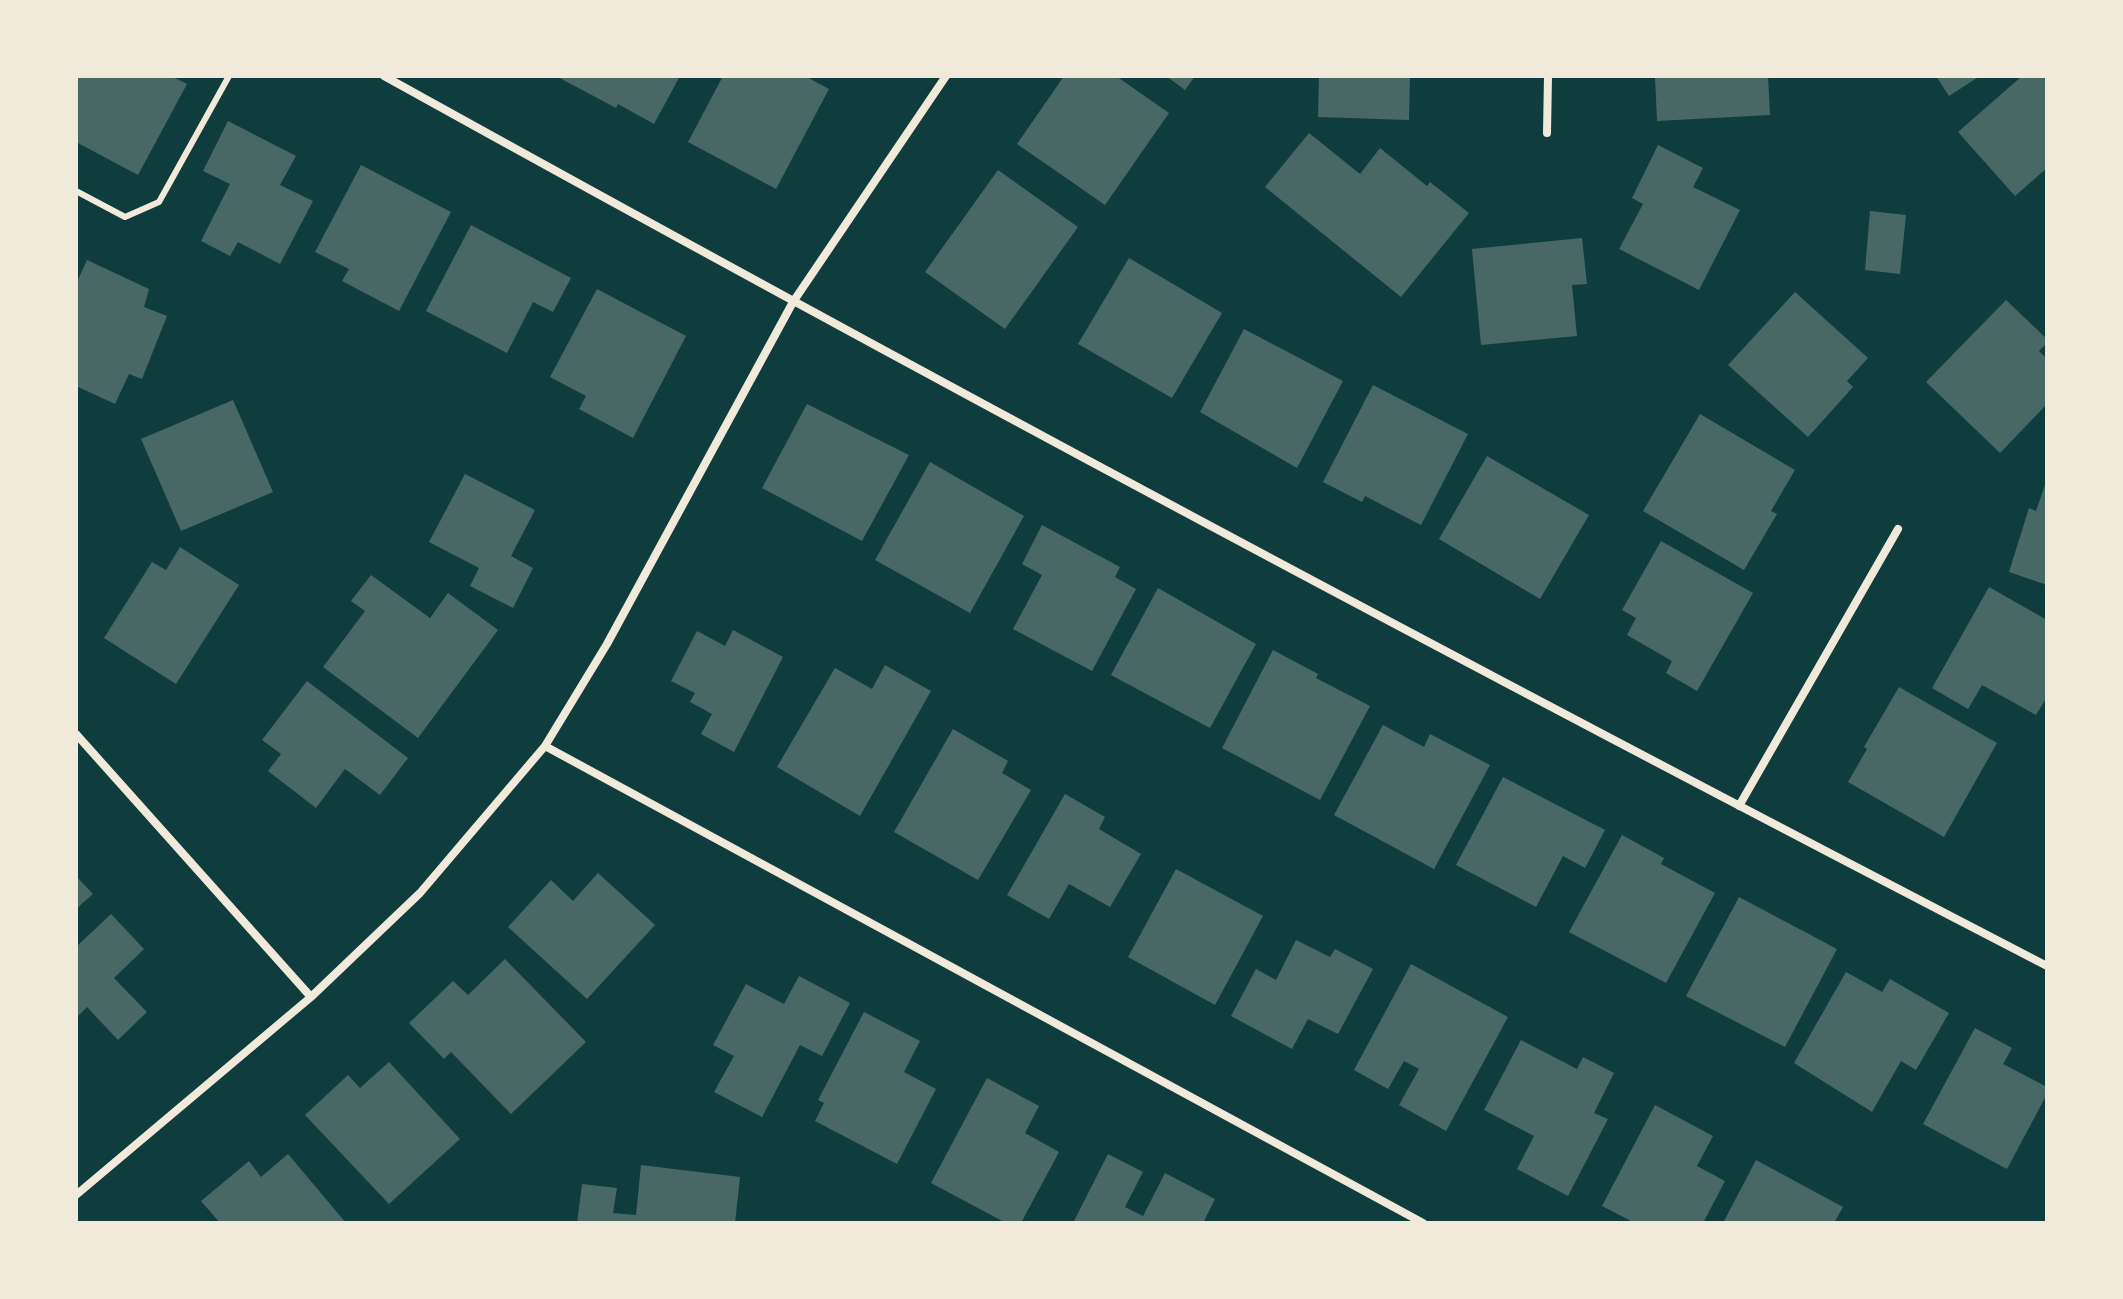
<!DOCTYPE html>
<style>
body{margin:0}
#map{position:relative;width:2123px;height:1299px;overflow:hidden;background:#0f3d3e;font-family:Manrope,sans-serif}
canvas{display:block}
.frame{position:absolute;inset:0;border:78px solid #f1e9da;pointer-events:none}
</style>
<div id="map">
<canvas width="2123" height="1299"></canvas>
<div class="frame"></div>
</div>
<script>
const context = document.querySelector('canvas').getContext('2d');
context.lineJoin = 'round';
function fillPath(path, color) { context.fillStyle = color; context.fill(path, 'evenodd'); }
function stroke(path, color, width, dash) { context.strokeStyle = color; context.lineWidth = width; context.lineCap = dash ? 'butt' : 'round'; context.setLineDash(dash || []); context.stroke(path); }
fillPath(new Path2D(`
 M76 76H171L187 84 138 175 76 142Z
 M556 76H680L654 124 618 104 616 108Z
 M723 76H805L829 89 776 189 688 142Z
 M1064 76H1116L1169 113 1105 205 1017 144Z
 M1166 76H1195L1185 90Z
 M1319 76H1410L1409 120 1318 117Z
 M1655 76H1768L1770 115 1657 121Z
 M1936 76H1980L1949 96Z
 M2022 76H2042L2047 81V168L2015 196 1958 132Z
 M228 121 296 156 280 185 313 201 280 264 238 242 230 256 201 241 230 184 203 171Z
 M1309 133 1360 174 1380 148 1427 186 1430 182 1469 213 1401 297 1265 187Z
 M1658 145 1703 168 1693 187 1740 210 1699 290 1619 249 1643 204 1632 198Z
 M361 165 451 212 399 311 342 281 349 269 315 252Z
 M998 170 1078 227 1005 329 925 272Z
 M1870 211 1906 215 1900 274 1865 270Z
 M471 225 571 278 553 312 533 302 507 353 426 311Z
 M1582 238 1587 284 1572 285 1577 336 1481 345 1472 249Z
 M1129 258 1222 313 1172 398 1078 344Z
 M87 260 149 289 144 307 167 316 142 379 129 374 115 404 76 386V284Z
 M597 289 686 336 633 438 579 409 586 396 550 377Z
 M1795 292 1868 358 1847 381 1853 387 1808 437 1728 365Z
 M2006 300 2047 339V343L2039 351 2047 359V404L2000 453 1926 382Z
 M1244 329 1343 381 1297 468 1200 412Z
 M1373 385 1468 434 1421 525 1365 496 1362 502 1323 482Z
 M233 400 273 492 181 531 141 439Z
 M807 404 909 455 862 541 762 488Z
 M1700 414 1795 470 1771 511 1777 514 1744 570 1643 511Z
 M1487 456 1589 515 1540 599 1439 539Z
 M930 462 1024 516 970 613 875 560Z
 M465 474 535 510 511 556 533 568 513 608 470 586 479 568 429 542Z
 M2047 479V585L2009 572 2029 508 2036 511Z
 M1042 525 1120 567 1115 577 1136 589 1092 671 1013 629 1042 575 1022 564Z
 M1661 541 1753 593 1697 691 1666 673 1672 661 1627 635 1636 618 1622 610Z
 M180 547 239 585 176 684 104 638 152 562 166 570Z
 M371 575 430 618 448 593 498 630 418 738 323 667 365 611 351 601Z
 M1989 587 2047 620V697L2036 715 1982 685 1968 709 1932 688Z
 M1158 588 1256 644 1210 728 1111 675Z
 M733 630 783 657 734 752 701 734 712 714 690 702 695 693 671 681 697 631 725 646Z
 M1273 650 1318 674 1316 678 1370 706 1320 800 1222 748Z
 M885 665 931 691 860 816 777 767 835 668 872 689Z
 M307 681 408 758 380 795 345 769 316 808 268 771 281 754 262 740Z
 M1899 687 1997 743 1944 837 1848 782 1867 749 1864 747Z
 M1383 725 1424 747 1430 734 1490 765 1434 869 1334 815Z
 M953 729 1008 761 1002 773 1031 790 978 880 894 832Z
 M1503 777 1605 830 1585 868 1563 856 1536 907 1456 865Z
 M1065 794 1105 817 1099 829 1141 854 1110 907 1069 884 1049 919 1007 895Z
 M1622 835 1664 858 1661 864 1715 893 1666 983 1569 932Z
 M1176 869 1263 916 1215 1005 1128 957Z
 M598 873 655 925 587 999 508 927 551 880 573 901Z
 M76 876 93 894 76 909Z
 M1739 897 1837 949 1785 1047 1686 996Z
 M111 914 144 949 114 978 147 1012 118 1040 87 1007 76 1018V947Z
 M1296 940 1330 957 1335 949 1373 969 1338 1034 1308 1019 1292 1049 1231 1016 1256 969 1276 980Z
 M505 959 586 1042 511 1114 451 1052 444 1059 409 1023 453 981 468 995Z
 M1411 964 1508 1017 1446 1131 1399 1105 1419 1069 1404 1061 1388 1089 1354 1070Z
 M1846 972 1882 992 1890 979 1949 1013 1916 1070 1901 1061 1872 1112 1794 1063Z
 M799 976 850 1003 822 1056 800 1045 762 1117 714 1092 734 1056 713 1045 746 984 784 1004Z
 M864 1012 920 1041 904 1072 936 1089 897 1164 815 1121 824 1103 818 1100Z
 M1975 1028 2012 1048 2003 1064 2047 1087V1094L2007 1169 1923 1124Z
 M1521 1040 1577 1069 1583 1057 1614 1073 1594 1113 1608 1119 1568 1196 1517 1169 1534 1136 1484 1110Z
 M389 1062 460 1139 389 1204 305 1115 348 1075 360 1088Z
 M987 1078 1039 1106 1025 1133 1059 1152 1021 1223H1006L931 1183Z
 M1655 1105 1713 1136 1697 1166 1725 1181 1703 1223H1635L1602 1206Z
 M288 1154 346 1223H220L201 1201 249 1161 261 1177Z
 M1108 1154 1143 1172 1125 1207 1143 1216 1165 1173 1215 1199 1203 1223H1073Z
 M1756 1160 1843 1207 1834 1223H1723Z
 M641 1165 740 1177 735 1223H577L582 1184 617 1188 613 1213 636 1215Z`), '#486865');
stroke(new Path2D(`
 M76 191 125 217 159 202 229 76`), '#f1e9da', 6);
stroke(new Path2D(`
 M384 76C934 381 1489 677 2047 966
 M1547 133 1548 76
 M76 734 311 997
 M545 746 1423 1223
 M1739 806 1898 529
 M76 1195 311 997 420 893 545 746 607 644 793 302 946 76`), '#f1e9da', 8);
</script>
